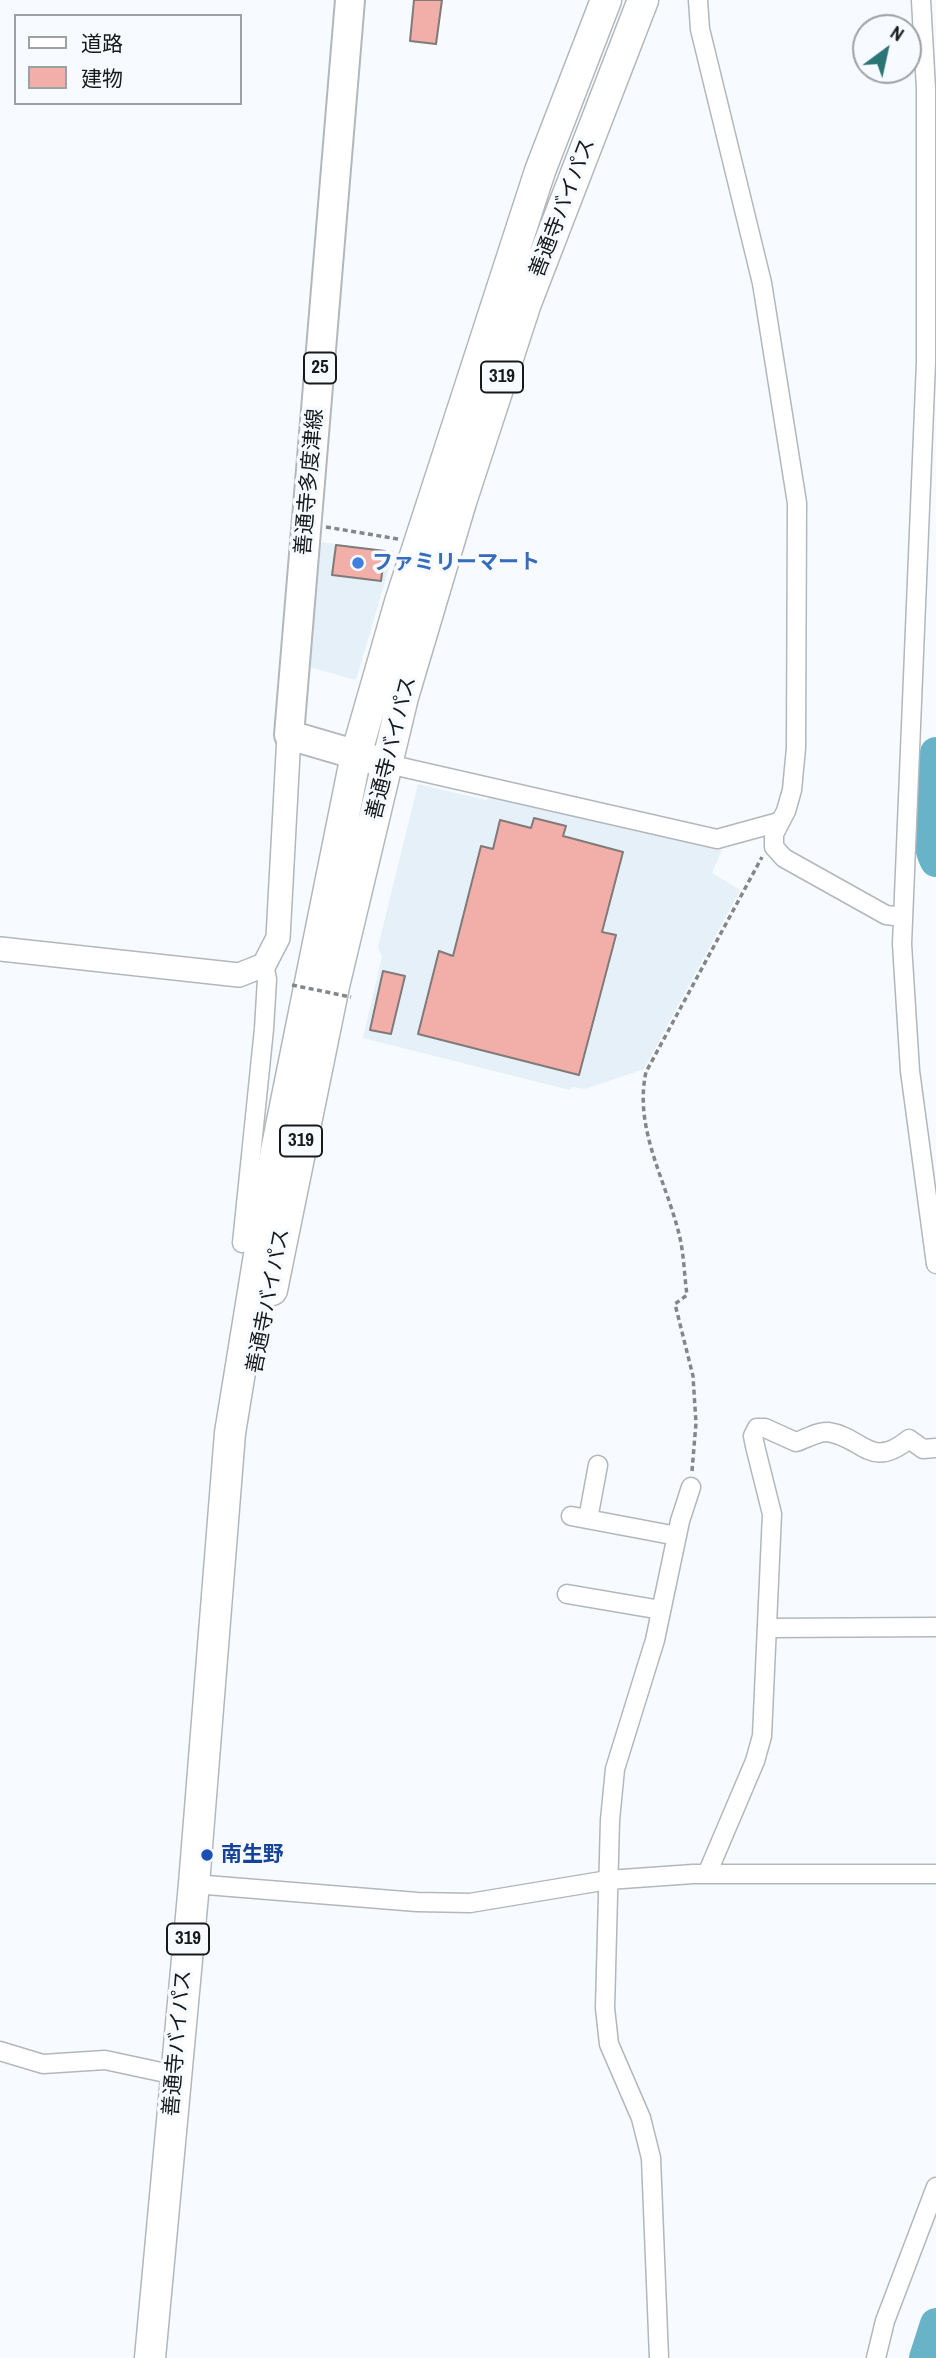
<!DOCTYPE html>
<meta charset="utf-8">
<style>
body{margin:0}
#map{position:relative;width:936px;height:2358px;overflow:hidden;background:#f7fbff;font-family:"Archivo Narrow","Noto Sans JP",sans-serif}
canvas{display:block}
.legend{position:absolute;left:14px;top:14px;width:228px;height:91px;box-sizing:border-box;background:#f7fbff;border:2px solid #9da1a3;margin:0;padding:9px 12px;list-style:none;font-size:21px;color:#17191a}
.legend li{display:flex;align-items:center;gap:14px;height:35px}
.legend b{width:35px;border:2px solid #9da1a3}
.north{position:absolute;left:852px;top:14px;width:70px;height:70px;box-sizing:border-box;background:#f7fbff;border:2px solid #9da1a3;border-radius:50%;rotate:33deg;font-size:19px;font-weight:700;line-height:28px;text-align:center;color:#17191a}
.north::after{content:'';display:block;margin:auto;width:24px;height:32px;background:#2b7575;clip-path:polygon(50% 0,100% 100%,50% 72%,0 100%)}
</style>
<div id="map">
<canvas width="936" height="2358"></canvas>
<ul class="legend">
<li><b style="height:9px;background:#fff"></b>道路</li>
<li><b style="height:19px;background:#f2aea8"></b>建物</li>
</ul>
<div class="north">N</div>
</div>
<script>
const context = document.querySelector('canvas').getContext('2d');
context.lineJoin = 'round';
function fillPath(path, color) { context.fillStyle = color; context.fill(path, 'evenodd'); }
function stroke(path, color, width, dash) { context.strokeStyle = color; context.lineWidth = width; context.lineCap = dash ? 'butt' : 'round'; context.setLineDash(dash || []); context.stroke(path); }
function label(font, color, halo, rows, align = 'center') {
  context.font = font + ' "Archivo Narrow","Noto Sans JP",sans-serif'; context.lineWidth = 7; context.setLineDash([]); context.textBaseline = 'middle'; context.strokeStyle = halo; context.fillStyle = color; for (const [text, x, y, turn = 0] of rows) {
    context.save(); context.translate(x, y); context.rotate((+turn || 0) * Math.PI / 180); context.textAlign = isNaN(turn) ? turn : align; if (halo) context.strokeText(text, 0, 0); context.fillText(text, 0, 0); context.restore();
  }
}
fillPath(new Path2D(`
 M320 542 394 551 356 680 309 667Z
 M418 784 486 800 498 792 722 850 712 873 740 890 644 1069 585 1089 572 1087 570 1090 363 1038 382 957 378 947Z`), '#e5f0f9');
stroke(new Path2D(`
 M936 753C929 778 923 839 936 861
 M925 2358 936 2324`), '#69b3c8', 32);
const building = new Path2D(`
 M414 0H442L436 44 410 41Z
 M336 545 385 551 381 581 332 575Z
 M534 818 566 826 563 836 623 852 602 932 616 935 579 1075 418 1034 439 951 453 956 481 846 493 849 500 820 531 828Z
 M383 971 405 976 391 1034 370 1030Z`);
fillPath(building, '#f2aea8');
stroke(building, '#807a79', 2);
const minor = new Path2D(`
 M698 0 700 29 762 283 797 503 796 748 792 790 786 811 774 834V847L784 858 886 915 903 917
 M921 0 926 89V362L902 944 910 1071 936 1264
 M388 764 717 839 779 822
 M242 1243 264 1029 267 979 264 965
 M571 1516 677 1536
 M588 1519 598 1465
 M567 1594 661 1610
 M768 1628 936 1627
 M707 1874 755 1761 762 1736 772 1514 755 1446 753 1436 757 1428H765L796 1442C806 1439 818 1431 828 1432 863 1437 870 1471 909 1439L923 1449 936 1448
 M194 1884 417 1902 470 1903 608 1880 693 1874H936
 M0 2051 43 2064 105 2060 175 2075
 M659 2358 651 2158 641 2118 609 2044 605 2008 610 1820 615 1769 655 1640 680 1521 691 1487
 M876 2358 885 2321 936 2187`);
const tertiary = new Path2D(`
 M0 949 239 975 264 965 278 938 289 735`);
const primary = new Path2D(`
 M350 0 289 735 388 764`);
const trunk = new Path2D(`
 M272 1290 334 986 403 697 461 502 526 303 643 0
 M150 2358 194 1884 230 1433 276 1151 356 755 400 602 540 171 606 0`);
stroke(minor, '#b2b7bb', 21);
stroke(tertiary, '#b2b7bb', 26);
stroke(primary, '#b2b7bb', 32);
stroke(trunk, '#b2b7bb', 33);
stroke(new Path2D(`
 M326 527 398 539
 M692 1471 696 1423 693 1376 675 1304 687 1295C684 1274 684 1251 678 1230 664 1177 634 1127 646 1072L762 857`), '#848789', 3.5, [5, 3.5]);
stroke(minor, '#fff', 18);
stroke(tertiary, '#fff', 23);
stroke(primary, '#fff', 28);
stroke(trunk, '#fff', 30);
stroke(new Path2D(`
 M292 985 351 997`), '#848789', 3.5, [5, 3.5]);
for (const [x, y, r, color] of [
 [358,563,7,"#3f7fe0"],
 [207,1855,7,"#1a4fb4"]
]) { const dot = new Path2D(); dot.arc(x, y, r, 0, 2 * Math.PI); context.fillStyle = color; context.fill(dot); stroke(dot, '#f7fbff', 2.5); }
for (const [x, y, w] of [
 [320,368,32],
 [502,377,42],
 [301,1141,42],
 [188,1939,42]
]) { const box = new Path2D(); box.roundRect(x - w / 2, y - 15.5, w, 31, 5); context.fillStyle = '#f7fbff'; context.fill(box); stroke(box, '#17191a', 2); }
label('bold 19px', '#17191a', null, [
 ["25",320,368],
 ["319",502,377],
 ["319",301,1141],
 ["319",188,1939]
]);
label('21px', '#17191a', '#f7fbff', [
 ["善通寺バイパス",563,208,-69],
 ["善通寺多度津線",310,482,-85],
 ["善通寺バイパス",392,748,-76],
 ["善通寺バイパス",269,1301,-79],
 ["善通寺バイパス",178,2043,-85]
]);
label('bold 21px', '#366cbe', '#f7fbff', [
 ["ファミリーマート",372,563]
], 'left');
label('bold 21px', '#164399', '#f7fbff', [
 ["南生野",221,1855]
], 'left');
</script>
